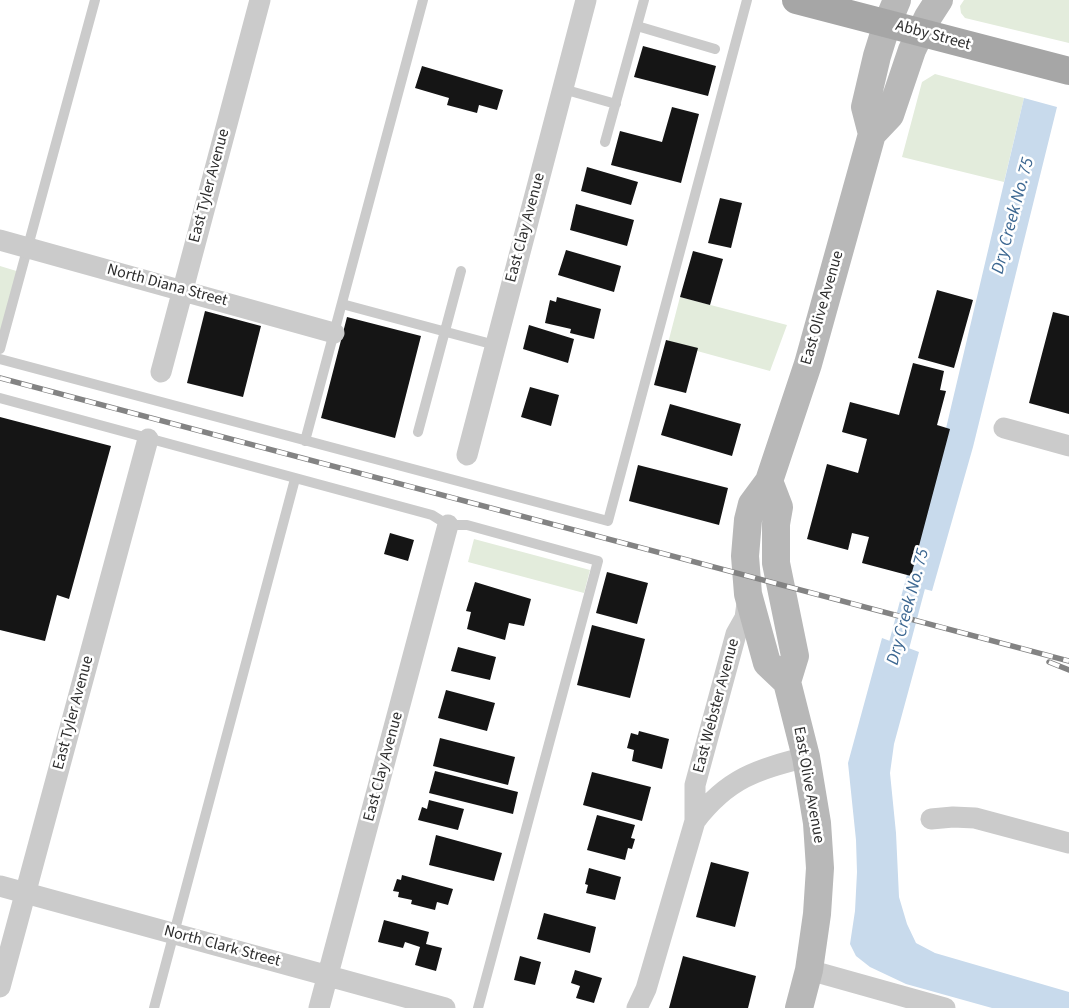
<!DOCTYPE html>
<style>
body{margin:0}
canvas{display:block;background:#fff}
</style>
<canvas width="1069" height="1008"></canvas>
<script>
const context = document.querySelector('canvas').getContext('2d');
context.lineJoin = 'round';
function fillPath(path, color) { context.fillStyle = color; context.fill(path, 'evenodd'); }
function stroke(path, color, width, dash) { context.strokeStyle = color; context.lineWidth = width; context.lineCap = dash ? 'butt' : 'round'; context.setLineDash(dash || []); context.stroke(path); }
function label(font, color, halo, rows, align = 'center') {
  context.font = font + ' "Source Sans 3",sans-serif'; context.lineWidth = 5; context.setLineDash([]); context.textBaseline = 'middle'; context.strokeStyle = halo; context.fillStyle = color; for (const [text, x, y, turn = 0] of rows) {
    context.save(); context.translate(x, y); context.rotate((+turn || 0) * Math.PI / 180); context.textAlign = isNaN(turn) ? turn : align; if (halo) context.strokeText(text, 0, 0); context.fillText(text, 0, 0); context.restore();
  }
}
fillPath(new Path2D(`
 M964 0H1069V43L965 18 961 13 960 6Z
 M935 74 1024 98 1004 182 902 157 922 82Z
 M0 266 23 273 0 341Z
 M680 297 787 325 770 371 668 343Z
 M474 539 590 570 584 593 468 562Z`), '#e3ecdc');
fillPath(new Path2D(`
 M1024 98 1057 107 973 447 932 591 909 585Z
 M882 638 919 652 894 744 890 773 896 833 899 897 907 924 916 943 935 953 1069 992V1008H992L906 984 870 967 856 956 850 944 855 911 857 872 856 840 848 763Z`), '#c8daec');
stroke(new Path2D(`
 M892 672 922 559`), '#c8daec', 21);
fillPath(new Path2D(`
 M643 46 716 66 708 96 634 77Z
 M422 66 503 90 497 110 479 105 477 113 447 105 449 98 415 88Z
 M672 107 699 114 681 183 611 165 620 131 662 142Z
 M587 167 638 182 631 205 581 191Z
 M720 198 742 203 731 248 708 243Z
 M576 204 634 220 627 246 570 230Z
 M566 250 621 266 614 292 558 275Z
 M693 251 723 259 710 305 680 297Z
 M937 290 973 300 954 368 918 358Z
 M557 297 601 309 594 339 570 333 571 329 545 323 550 300 556 302Z
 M205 311 261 326 243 397 187 383Z
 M1053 312 1069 316V414L1029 403Z
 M347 317 421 336 395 438 321 418Z
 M529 325 574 339 568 363 523 349Z
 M666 340 698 348 686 393 654 385Z
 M913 363 944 371 940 390 946 391 937 425 950 429 911 576 862 563 869 537 852 533 848 550 807 539 827 464 858 473 867 439 842 432 850 402 899 415Z
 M530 387 559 395 551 426 521 417Z
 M670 404 741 424 732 456 661 435Z
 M0 417 111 446 69 599 57 595 45 641 0 630Z
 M638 465 728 488 719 525 629 501Z
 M390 533 414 540 408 561 384 554Z
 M607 572 648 583 637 624 596 613Z
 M475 582 531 599 524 626 509 623 505 640 467 629 471 612 466 611Z
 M592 625 645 639 630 698 577 685Z
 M458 647 496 657 490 680 451 671Z
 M446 690 495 703 487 731 438 718Z
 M639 731 669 739 662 769 632 761 634 750 627 748 631 733 638 735Z
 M440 738 515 757 508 785 433 766Z
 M435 771 518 792 513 814 429 793Z
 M592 772 651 787 642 821 583 805Z
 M429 800 464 809 458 830 418 820 422 807 427 809Z
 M597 815 635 825 631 838 635 839 632 849 628 848 625 860 587 850Z
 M436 835 502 853 494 881 429 865Z
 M711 862 749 872 735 927 696 917Z
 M589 868 621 877 615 900 586 893 588 885 585 884Z
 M402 875 453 889 448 905 437 902 435 910 411 904 412 900 398 897 399 892 393 891 397 879 401 880Z
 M544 913 596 927 590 953 537 939Z
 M384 920 429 932 426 944 442 948 436 971 415 965 420 947 405 942 403 948 378 942Z
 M520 956 541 962 535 985 514 980Z
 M683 956 756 976 748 1008H669Z
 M575 970 602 978 594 1003 576 998 580 986 571 983Z`), '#151515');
stroke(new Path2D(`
 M637 26 715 49
 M563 89 616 104
 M605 142 644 0
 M342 304 495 345
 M0 349 95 0
 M0 359 608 521 747 0
 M0 398 432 515 448 525H467L598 561 478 1008
 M418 432 461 271
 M305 441 423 0
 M154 1008 295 479`), '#cbcbcb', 10);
stroke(new Path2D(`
 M0 240 334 333
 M161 372 260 0
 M1004 428 1069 446
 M467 455 586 0
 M931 819 953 817 975 818 1069 843
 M695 821C728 778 756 770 806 757
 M0 886 445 1008
 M809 970 945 1008
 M0 987 148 439
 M319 1008 448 525
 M637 1008 646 989 695 821V785L736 634 745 618 748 596`), '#cbcbcb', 21);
stroke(new Path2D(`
 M872 134 890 115 912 50 928 17 939 0
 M769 481 779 507 776 524V563L795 656 787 682 806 757 817 823 820 868 817 914 809 970 799 1008
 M787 682 767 663 748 594 745 556 748 520 752 504 769 481 808 364 872 134 865 107 877 56 887 24 897 0`), '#b8b8b8', 28);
stroke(new Path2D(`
 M796 0 1069 71`), '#a6a6a6', 28);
const rail = new Path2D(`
 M0 378 1069 661
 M1049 662 1069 670`);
stroke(rail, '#838383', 5.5);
stroke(rail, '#fff', 4, [11]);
label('16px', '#2e2e2e', '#fff', [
 ["Abby Street",933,36,15],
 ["East Tyler Avenue",210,186,-75],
 ["East Clay Avenue",526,228,-75],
 ["North Diana Street",167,286,15],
 ["East Olive Avenue",823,308,-74],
 ["East Webster Avenue",717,706,-75],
 ["East Tyler Avenue",74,713,-75],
 ["East Clay Avenue",384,767,-75],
 ["East Olive Avenue",808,785,80],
 ["North Clark Street",222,947,15]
]);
label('italic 18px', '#3c6791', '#fff', [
 ["Dry Creek No. 75",1014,216,-75],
 ["Dry Creek No. 75",909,607,-75]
]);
</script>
